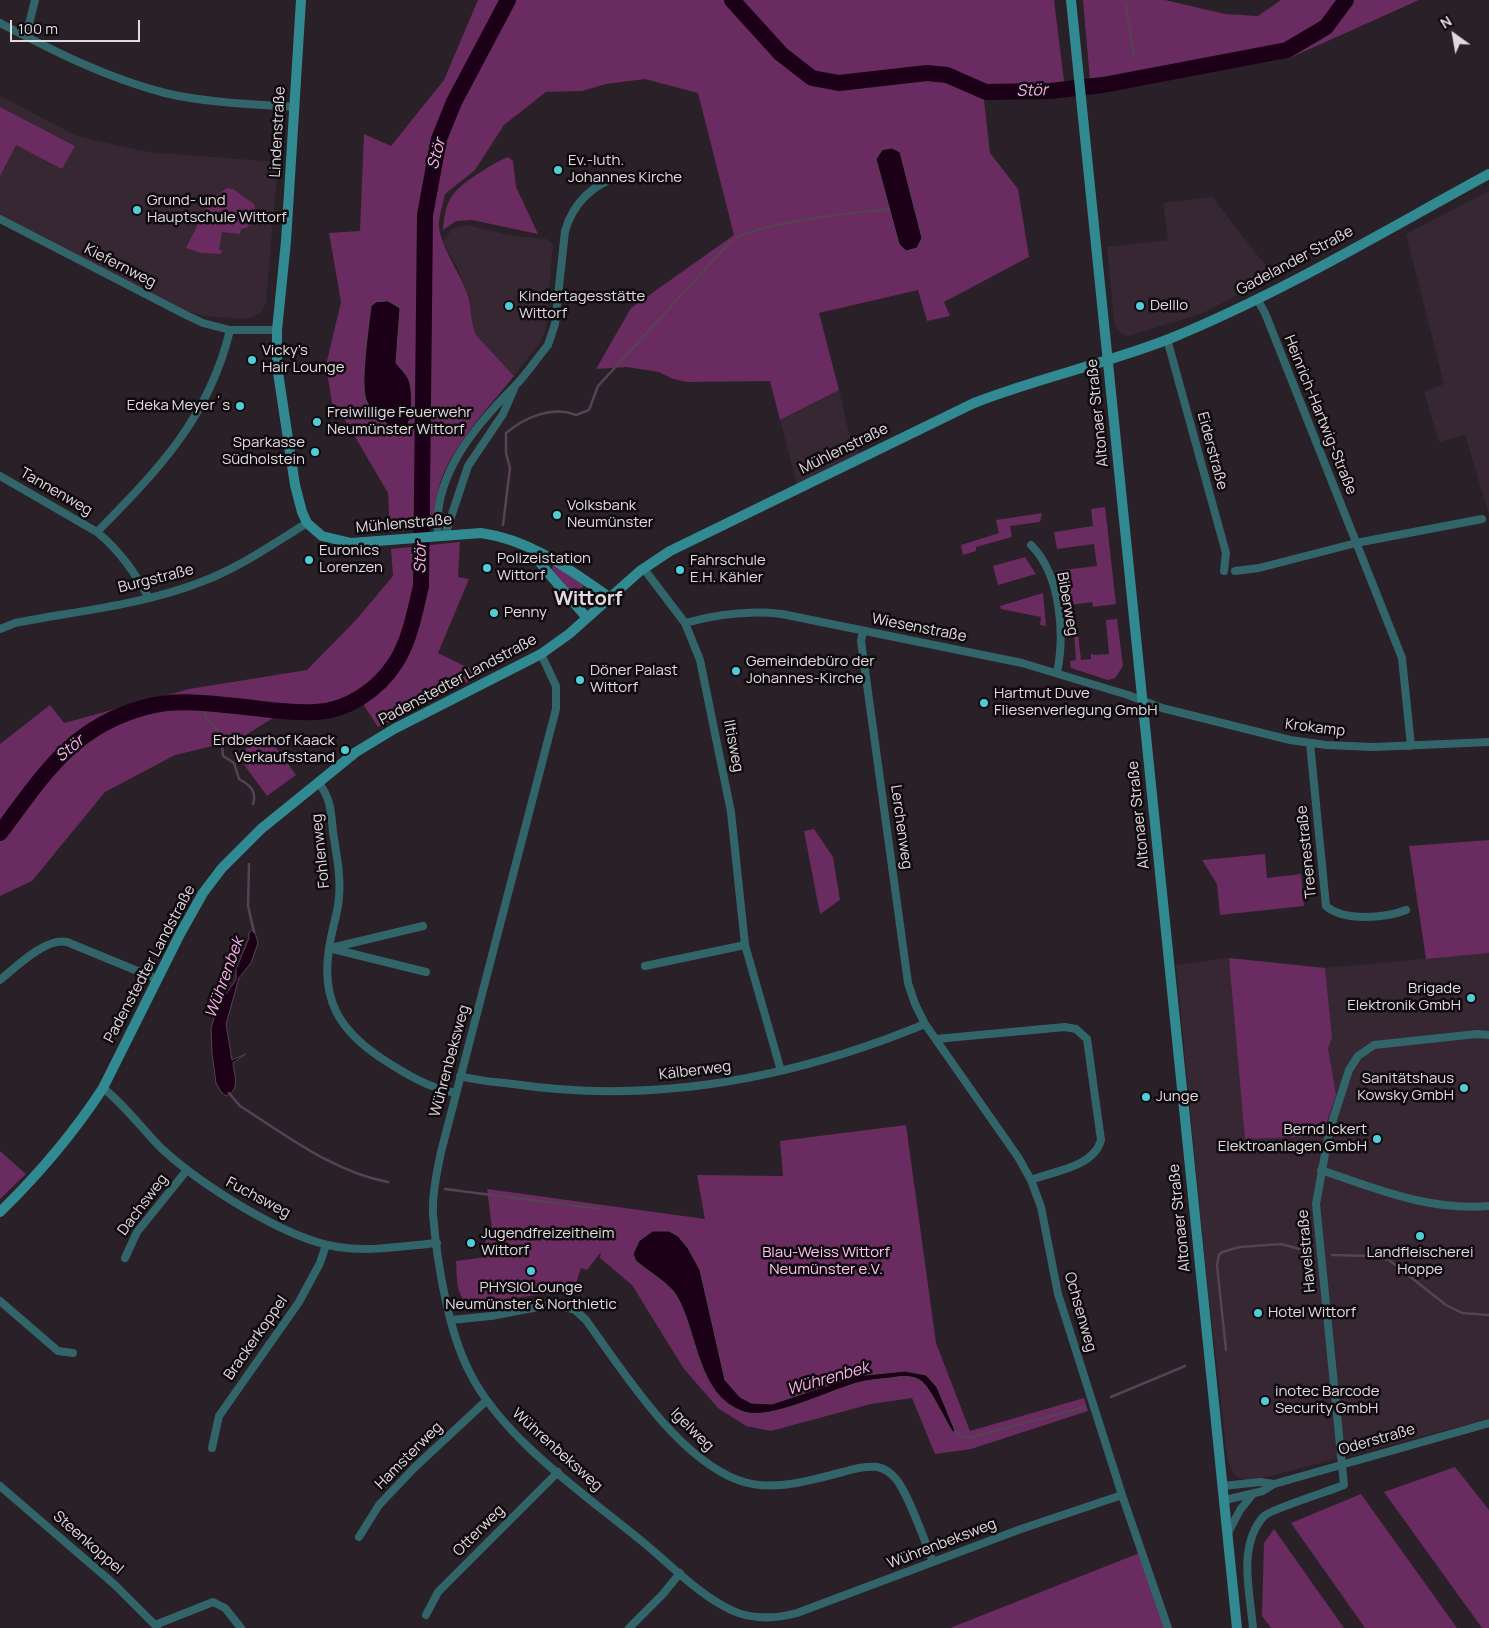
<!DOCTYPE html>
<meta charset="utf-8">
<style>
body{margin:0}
#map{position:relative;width:1489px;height:1628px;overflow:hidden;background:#2a2027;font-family:Manrope,sans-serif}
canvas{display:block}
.north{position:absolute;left:1429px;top:10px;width:50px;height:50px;-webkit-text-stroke:4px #0f0b0e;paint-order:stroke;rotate:328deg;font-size:14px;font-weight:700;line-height:20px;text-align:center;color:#e1dae0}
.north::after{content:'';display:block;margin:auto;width:18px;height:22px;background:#e1dae0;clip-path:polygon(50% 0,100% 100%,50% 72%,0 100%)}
.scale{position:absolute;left:10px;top:20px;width:130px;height:22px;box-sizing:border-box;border:2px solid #e1dae0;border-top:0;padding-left:6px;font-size:15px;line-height:18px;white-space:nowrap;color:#e1dae0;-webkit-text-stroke:4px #0f0b0e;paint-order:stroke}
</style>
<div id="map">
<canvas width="1489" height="1628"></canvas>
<div class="north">N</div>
<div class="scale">100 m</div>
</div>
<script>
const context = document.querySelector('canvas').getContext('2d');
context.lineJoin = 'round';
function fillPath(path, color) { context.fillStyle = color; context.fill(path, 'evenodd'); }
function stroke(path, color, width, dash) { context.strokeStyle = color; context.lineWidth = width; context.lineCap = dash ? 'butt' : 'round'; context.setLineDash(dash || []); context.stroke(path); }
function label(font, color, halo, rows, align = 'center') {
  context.font = font + ' Manrope,sans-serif'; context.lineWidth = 5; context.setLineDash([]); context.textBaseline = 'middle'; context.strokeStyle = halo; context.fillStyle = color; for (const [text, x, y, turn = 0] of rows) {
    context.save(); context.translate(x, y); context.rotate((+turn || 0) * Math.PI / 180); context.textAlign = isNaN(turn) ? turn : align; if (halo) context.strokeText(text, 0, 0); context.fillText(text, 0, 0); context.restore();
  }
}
fillPath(new Path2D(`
 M0 96 77 136 115 145 148 152 278 162 266 303 260 314 245 319 204 316 189 312 0 216Z
 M1489 191V515L1465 435 1439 442 1424 392 1444 384 1406 234Z
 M1212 197 1274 276 1203 313 1129 336 1123 334 1117 329 1114 321 1107 247 1168 240 1163 203Z
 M467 225 513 236 547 239 553 244 546 329 541 341 514 376 476 335 473 326 468 295 458 269 443 242 452 229Z
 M839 390 849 434 861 457 798 488 780 420Z
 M1489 953V1419L1259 1479H1242L1234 1475 1228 1463 1206 1273 1176 965 1229 958 1325 968Z`), '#362733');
fillPath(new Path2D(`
 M478 0H1054L1065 89 986 92 984 100 990 153 1018 189 1029 257 944 302 950 316 927 321 918 290 819 313 839 390 780 420 770 381 687 382 673 379 659 372 627 367 596 369 631 308 734 235 698 93 645 79 606 84 582 91 546 92 504 125 475 170 445 194C443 204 439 215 439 225 439 244 460 273 467 293 472 307 470 321 476 335L514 376C488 408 458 439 442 477 436 493 435 510 433 527L390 532 388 493 347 423 332 403 326 365 341 302 329 233 360 231 364 134 391 146 444 80Z
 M1083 0H1165L1225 14 1258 16 1281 0H1419L1292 57 1091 92Z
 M0 107 75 146 62 169 16 145 0 176Z
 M508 157 513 161 516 187 538 234 472 220 456 221 443 230C445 200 452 191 476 175 487 168 496 162 508 157Z
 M227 188 233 189 254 204C257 214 253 228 241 229L240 234 222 232 219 250H222L221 254 201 253 186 248 210 200Z
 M1105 507 1116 604 1093 607 1092 602 1070 605 1067 585 1060 586 1055 571 1097 566 1094 544 1057 549 1054 532 1093 526 1091 509Z
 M1042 513 1040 522 1010 526 1012 537 976 547V551L963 555 961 545 999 533 996 520Z
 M460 542 458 577 469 579 438 653 477 672 480 666 483 674 378 727 359 698 334 709 318 712 284 711 238 740 175 755 105 792 32 881 0 896V744L50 705 64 723 189 689 307 670 355 621 393 576 391 549Z
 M1025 557 1036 574 998 585 993 566Z
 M553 565H556L584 586 573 596 552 569Z
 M1043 593 1046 626 1040 625 1041 617 1001 609 1000 606Z
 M1117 619 1123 666 1115 678 1108 680 1071 668 1070 661 1076 660 1074 633H1078L1081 660 1091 659V653L1094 655 1109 654 1106 620Z
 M266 734 296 775 267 796 237 755Z
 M814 829 833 857 840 900 820 914 804 831Z
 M1489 840V953L1426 959 1409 846Z
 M1265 854 1267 878 1301 874 1304 906 1220 915 1217 884 1202 860Z
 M1229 958 1325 968 1332 1038 1328 1048 1336 1095 1322 1136 1245 1139Z
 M906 1125 936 1343 970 1431 1084 1398 1088 1411 971 1449 935 1454 912 1398 871 1404 771 1431 746 1426 718 1408 684 1369 632 1285 600 1258 601 1252 587 1270 581 1268 574 1290 471 1304C455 1300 457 1274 456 1261L487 1257 485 1237 493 1236 487 1189 705 1219 697 1175 783 1176 780 1141Z
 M0 1151 26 1174 0 1199Z
 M1455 1467 1489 1510V1628H1482L1384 1492Z
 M1361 1494 1457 1628H1365L1291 1523Z
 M1274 1529 1344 1628H1271L1262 1616 1264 1543Z
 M1142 1552 1168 1628H950Z`), '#6a2b60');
const water = new Path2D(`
 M892 148 900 152 922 238 917 248 906 251 899 244 876 159 882 150Z
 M388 301 400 308 396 363C400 368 405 373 408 378 414 389 413 429 401 433 388 426 375 415 367 402 359 388 369 325 371 306L376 302Z
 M254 929 258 943 251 963 239 978 226 1024 232 1060 246 1054 233 1063C234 1075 241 1090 226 1096L221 1092 216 1083 212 1054 211 1028 219 1003 236 980V969L249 938V933Z
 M653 1231H669L678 1236 688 1248 700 1270 725 1380 740 1397 751 1403 772 1404 856 1376 905 1371 926 1375 937 1387 956 1433 953 1432C945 1421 930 1387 921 1381 913 1375 900 1376 891 1378 880 1379 868 1380 857 1383 831 1390 769 1421 744 1412 696 1396 698 1331 676 1295 670 1284 646 1270 636 1261L633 1254 639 1241Z`);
fillPath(water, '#1c0018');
stroke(water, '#574154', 1);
stroke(new Path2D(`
 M1126 3 1134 57
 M737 237C783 219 840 215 889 209
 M503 525 510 468 506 453V433C524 418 552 405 576 415L589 410 598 386 731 241
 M205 703V716L221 735 223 756 234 763 239 779C250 785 257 791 253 804
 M249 864 248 906 254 932
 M229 1093 240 1106C286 1135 333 1172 388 1182
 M445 1189 600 1209
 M1332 1255 1371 1256 1389 1260 1446 1305 1462 1313 1489 1315
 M1226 1350 1217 1265 1219 1255 1222 1252 1240 1247 1281 1244 1311 1252
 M1111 1397 1185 1366
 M955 1431 963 1437H972L1085 1407`), '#574154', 2.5);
stroke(new Path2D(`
 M732 0 781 54 812 78 839 83 927 73 947 75 986 92 1050 91 1103 85 1287 50 1326 27 1346 0
 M0 833C43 776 72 726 146 707 172 700 198 702 225 705 255 707 285 714 315 712 348 711 379 689 396 662 410 640 415 611 421 586L425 215 439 139 454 102 508 0`), '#1c0018', 16);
stroke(new Path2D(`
 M0 23C54 51 106 78 165 93 208 103 251 104 295 107
 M26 36 35 0
 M0 219 186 315 203 323 230 330
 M1257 299 1265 313 1402 658 1411 746
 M1167 339 1226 553 1224 571
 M0 476 97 532
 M438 535C432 476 475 426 514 387 527 374 537 358 548 345L555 324 565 231C573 203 594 182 623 176
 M445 535 468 466 503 414 514 389
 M1031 545C1061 575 1065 634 1057 673
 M644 569 685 623 700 660 731 812 745 945 781 1071
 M1235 571 1259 568 1356 543 1482 519
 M149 598C135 573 120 551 97 532 158 470 209 418 230 330H277
 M685 623C718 614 748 610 782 614L1022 663 1128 695 1162 708 1290 740 1326 745 1374 747 1489 742
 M0 629 15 623C77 611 142 605 201 582 239 568 273 544 307 523
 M863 631 861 641 908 983 915 1004 925 1024 1018 1157 1031 1180 1041 1207 1058 1294 1122 1495 1168 1628
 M541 654 556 686V709L441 1152C437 1172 432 1194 433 1215 437 1262 448 1331 470 1373 503 1439 587 1496 644 1543 671 1565 699 1595 731 1610 752 1620 774 1619 797 1613L1021 1529 1122 1495
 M1310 743 1326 906C1344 922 1386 918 1406 910
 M318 782C331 798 331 812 333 832 336 853 341 875 339 897 338 914 331 931 329 949 321 999 339 1030 381 1058 404 1073 428 1088 456 1093
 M329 948 426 972
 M331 948 423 926
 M645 966 745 945
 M0 980C16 967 46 937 67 942L157 979
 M936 1039 1065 1027 1076 1029 1087 1039 1101 1140C1094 1167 1054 1171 1031 1180
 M460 1076C478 1081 496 1082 513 1084 654 1105 794 1078 925 1024
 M103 1088C125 1105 141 1128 161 1148 200 1184 285 1239 338 1247 371 1252 405 1246 437 1243
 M1321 1170C1377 1189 1428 1211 1489 1206
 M125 1258 137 1232 187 1170
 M0 1301 58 1351 73 1353
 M451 1320 491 1316 554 1304 575 1310 586 1320C624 1373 677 1457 738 1480 772 1493 810 1480 843 1472 853 1469 866 1466 877 1467 884 1468 891 1473 896 1479 908 1493 925 1542 933 1562
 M212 1448 219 1416 299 1302 320 1263 326 1245
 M0 1486 114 1584 155 1625
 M1223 1486 1260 1482 1274 1484
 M1225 1500 1263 1491 1274 1484 1489 1423
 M1228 1533 1240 1510 1252 1495
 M359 1537 379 1505 414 1468 486 1401
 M426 1615 438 1592 558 1472
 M157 1628 155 1625 213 1602 225 1608 241 1628
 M629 1628 663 1594 680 1573
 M1253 1628C1250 1592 1237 1546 1264 1516 1269 1510 1332 1490 1344 1485L1316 1204 1329 1132 1349 1070 1358 1056 1374 1045 1477 1034 1489 1035`), '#32656a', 8);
stroke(new Path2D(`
 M301 0 286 241 277 330V366L295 485 302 512 307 523 322 536 351 543 481 533C531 540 569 569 609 597
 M1071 0 1237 1628
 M530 548 544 568 587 618
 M0 1212C39 1174 73 1134 103 1088L180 934 203 893 222 868 261 829 356 752 394 729 541 654 569 634 640 571 670 551 974 403C1038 378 1105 364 1169 339 1280 294 1384 231 1489 174`), '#318a91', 10);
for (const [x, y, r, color] of [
 [558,170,5,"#52ccd5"],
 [137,210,5,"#52ccd5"],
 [509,306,5,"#52ccd5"],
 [1140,306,5,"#52ccd5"],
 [252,360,5,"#52ccd5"],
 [240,406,5,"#52ccd5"],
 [317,422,5,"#52ccd5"],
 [315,452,5,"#52ccd5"],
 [557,515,5,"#52ccd5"],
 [309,560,5,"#52ccd5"],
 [487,568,5,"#52ccd5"],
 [680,570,5,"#52ccd5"],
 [494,613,5,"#52ccd5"],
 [736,671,5,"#52ccd5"],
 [580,680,5,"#52ccd5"],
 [984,703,5,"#52ccd5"],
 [345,750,5,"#52ccd5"],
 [1471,998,5,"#52ccd5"],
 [1464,1088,5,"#52ccd5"],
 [1146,1097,5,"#52ccd5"],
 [1377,1139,5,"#52ccd5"],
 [1420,1236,5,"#52ccd5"],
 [471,1243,5,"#52ccd5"],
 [531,1271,5,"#52ccd5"],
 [1258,1313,5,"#52ccd5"],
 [1265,1401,5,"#52ccd5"]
]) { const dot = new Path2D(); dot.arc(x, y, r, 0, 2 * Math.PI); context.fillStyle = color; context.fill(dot); stroke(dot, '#0f0b0e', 2); }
label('15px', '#e1dae0', '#0f0b0e', [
 ["Lindenstraße",278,132,-87],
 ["Gadelander Straße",1295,261,-28],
 ["Kiefernweg",120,266,27],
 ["Altonaer Straße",1098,413,-96],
 ["Heinrich-Hartwig-Straße",1320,415,68],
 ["Mühlenstraße",844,449,-26],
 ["Eiderstraße",1212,451,75],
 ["Tannenweg",56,492,30],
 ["Mühlenstraße",404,524,-5],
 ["Burgstraße",156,579,-14],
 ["Biberweg",1067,604,80],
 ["Wiesenstraße",919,628,11],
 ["Padenstedter Landstraße",458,680,-28],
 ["Krokamp",1315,728,7],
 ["Iltisweg",733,746,79],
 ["Altonaer Straße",1139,815,-96],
 ["Lerchenweg",901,827,82],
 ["Fohlenweg",321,851,-96],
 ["Treenestraße",1307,852,-96],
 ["Padenstedter Landstraße",150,964,-62],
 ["Wührenbeksweg",450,1061,-75],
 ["Kälberweg",695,1071,-7],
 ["Fuchsweg",258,1198,28],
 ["Dachsweg",143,1205,-53],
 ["Altonaer Straße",1180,1218,-96],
 ["Havelstraße",1307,1251,-95],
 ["Ochsenweg",1080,1312,74],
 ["Brackerkoppel",256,1338,-55],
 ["Igelweg",692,1430,45],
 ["Oderstraße",1377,1440,-16],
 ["Wührenbeksweg",557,1450,42],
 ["Hamsterweg",409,1456,-45],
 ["Otterweg",479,1531,-45],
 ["Steenkoppel",88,1543,41],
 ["Wührenbeksweg",942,1544,-21]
]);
label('15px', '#e1dae0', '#0f0b0e', [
 ["Ev.-luth.",568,161],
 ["Johannes Kirche",568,178],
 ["Grund- und",147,201],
 ["Hauptschule Wittorf",147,218],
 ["Kindertagesstätte",519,297],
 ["Wittorf",519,314],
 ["Delllo",1150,306],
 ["Vicky's",262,351],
 ["Hair Lounge",262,368],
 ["Edeka Meyer´s",230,406,"right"],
 ["Freiwillige Feuerwehr",327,413],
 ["Neumünster Wittorf",327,430],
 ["Sparkasse",305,443,"right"],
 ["Südholstein",305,460,"right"],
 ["Volksbank",567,506],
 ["Neumünster",567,523],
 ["Euronics",319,551],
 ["Lorenzen",319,568],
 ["Polizeistation",497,559],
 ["Wittorf",497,576],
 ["Fahrschule",690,561],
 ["E.H. Kähler",690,578],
 ["Penny",504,613],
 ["Gemeindebüro der",746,662],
 ["Johannes-Kirche",746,679],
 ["Döner Palast",590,671],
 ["Wittorf",590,688],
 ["Hartmut Duve",994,694],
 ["Fliesenverlegung GmbH",994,711],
 ["Erdbeerhof Kaack",335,741,"right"],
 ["Verkaufsstand",335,758,"right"],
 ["Brigade",1461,989,"right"],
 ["Elektronik GmbH",1461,1006,"right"],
 ["Sanitätshaus",1454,1079,"right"],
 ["Kowsky GmbH",1454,1096,"right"],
 ["Junge",1156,1097],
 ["Bernd Ickert",1367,1130,"right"],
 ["Elektroanlagen GmbH",1367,1147,"right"],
 ["Jugendfreizeitheim",481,1234],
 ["Wittorf",481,1251],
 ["Landfleischerei",1420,1253,"center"],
 ["Hoppe",1420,1270,"center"],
 ["PHYSIOLounge",531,1288,"center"],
 ["Neumünster & Northletic",531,1305,"center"],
 ["Hotel Wittorf",1268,1313],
 ["inotec Barcode",1275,1392],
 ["Security GmbH",1275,1409]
], 'left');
label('15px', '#ffc3f2', '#0f0b0e', [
 ["Blau-Weiss Wittorf",826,1253],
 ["Neumünster e.V.",826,1270]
]);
label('italic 16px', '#fdaeed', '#0f0b0e', [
 ["Stör",1032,91,-2],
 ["Stör",437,154,-75],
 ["Stör",421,558,-89],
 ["Stör",70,749,-40],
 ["Wührenbek",225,978,-70],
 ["Wührenbek",828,1379,-16]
]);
label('bold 20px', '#e1dae0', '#0f0b0e', [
 ["Wittorf",588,599]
]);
</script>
